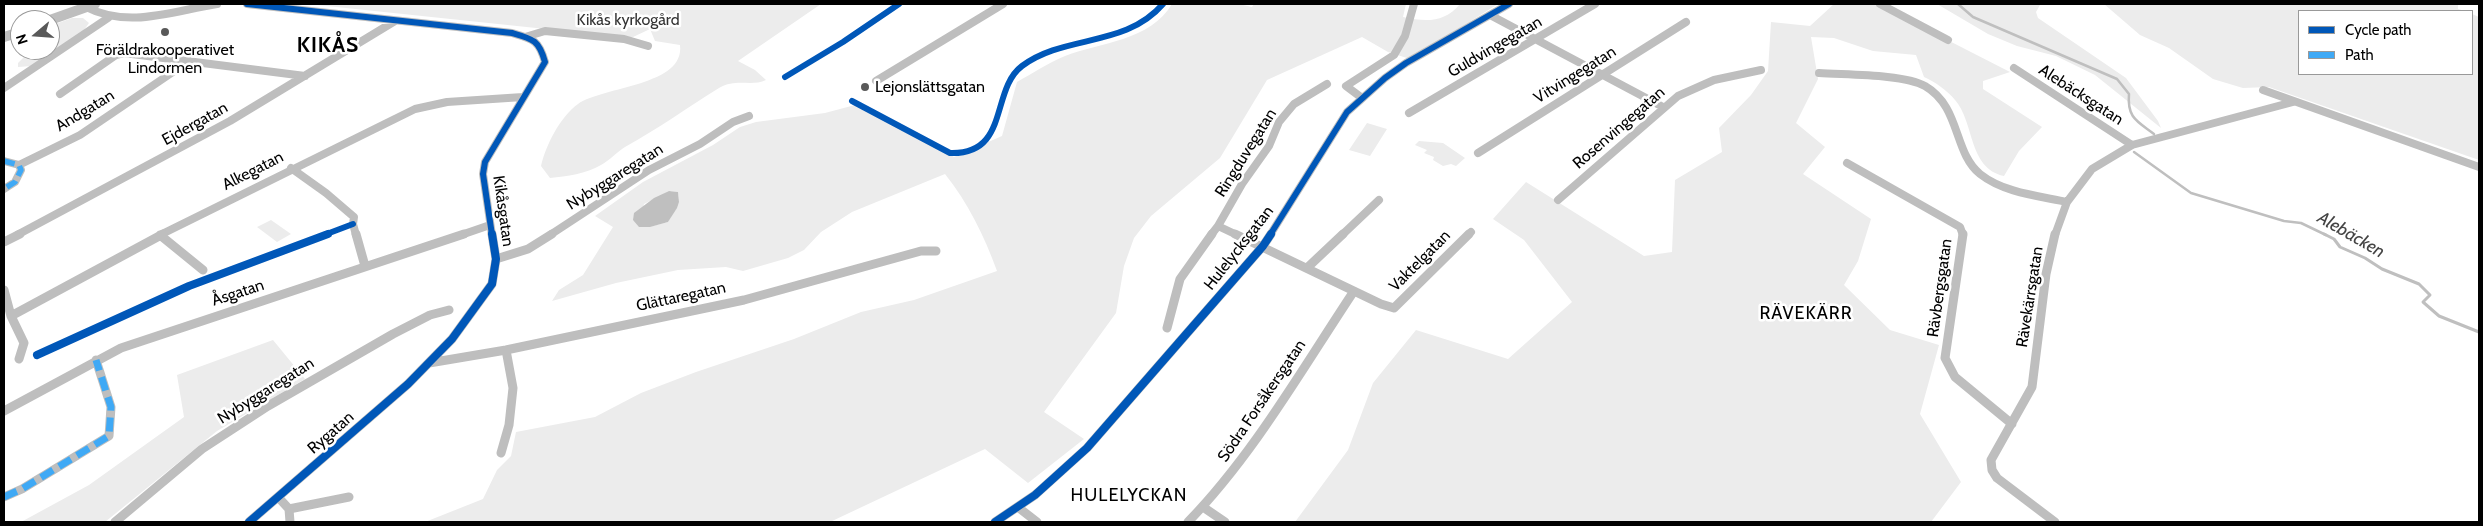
<!DOCTYPE html>
<meta charset="utf-8">
<style>
body{margin:0}
#map{position:relative;width:2483px;height:526px;overflow:hidden;background:#fff;font-family:Cabin,sans-serif}
canvas{display:block}
.frame{position:absolute;inset:0;border:5px solid #000;pointer-events:none}
.legend{position:absolute;left:2298px;top:10px;width:175px;height:65px;box-sizing:border-box;background:#fff;border:1px solid #999;margin:0;padding:6px 9px;list-style:none;font-size:15px;color:#000}
.legend li{display:flex;align-items:center;gap:10px;height:25px}
.legend b{width:25px;border:1px solid #999}
.north{position:absolute;left:10px;top:10px;width:50px;height:50px;box-sizing:border-box;background:#fff;border:1px solid #999;border-radius:50%;rotate:252deg;font-size:14px;font-weight:700;line-height:20px;text-align:center;color:#000}
.north::after{content:'';display:block;margin:auto;width:18px;height:22px;background:#595959;clip-path:polygon(50% 0,100% 100%,50% 72%,0 100%)}
</style>
<div id="map">
<canvas width="2483" height="526"></canvas>
<div class="frame"></div>
<ul class="legend">
<li><b style="height:6px;background:#0057b8"></b>Cycle path</li>
<li><b style="height:6px;background:#3fa9f5"></b>Path</li>
</ul>
<div class="north">N</div>
</div>
<script>
const context = document.querySelector('canvas').getContext('2d');
context.lineJoin = 'round';
function fillPath(path, color) { context.fillStyle = color; context.fill(path, 'evenodd'); }
function stroke(path, color, width, dash) { context.strokeStyle = color; context.lineWidth = width; context.lineCap = dash ? 'butt' : 'round'; context.setLineDash(dash || []); context.stroke(path); }
function label(font, color, halo, rows, align = 'center') {
  context.font = font + ' Cabin,sans-serif'; context.lineWidth = 5; context.setLineDash([]); context.textBaseline = 'middle'; context.strokeStyle = halo; context.fillStyle = color; for (const [text, x, y, turn = 0] of rows) {
    context.save(); context.translate(x, y); context.rotate((+turn || 0) * Math.PI / 180); context.textAlign = isNaN(turn) ? turn : align; if (halo) context.strokeText(text, 0, 0); context.fillText(text, 0, 0); context.restore();
  }
}
fillPath(new Path2D(`
 M308 4H821L738 61 755 70 766 80C752 87 736 78 719 88 688 107 658 129 625 147 617 152 610 160 601 165 586 174 567 176 550 178L541 166C546 145 560 117 578 104 604 86 685 86 680 45L655 41 650 29 631 38Z
 M1172 4H1239L1252 7 1254 4H1406L1403 17C1426 22 1444 23 1460 4H1498L1410 59 1388 52 1362 37 1267 80 1220 158 1151 216 1134 238 1124 266 1116 313 1044 412 1084 439 1028 483 985 449 830 522H425L483 499 497 470 511 456 516 432 595 417 641 393 696 372 794 339 861 312 914 300 997 271C984 235 968 203 945 174L852 212 821 232 804 250 788 258 743 271 726 267 678 270 616 283 552 301 559 290 583 275 613 227 595 216 643 182 713 145 740 127 756 122 825 113 855 105 954 157 1002 136 1017 82C1033 73 1048 63 1065 56 1101 42 1150 41 1172 4ZM669 191 678 192 679 202 668 222 649 227H639L644 204Z
 M1834 4H1877L2010 72 1983 81V89L2042 127 2019 151 2004 176C1968 168 1975 123 1955 100 1947 90 1935 82 1924 77L1916 55 1873 51 1834 38 1811 37 1818 79 1796 123 1825 147 1803 174 1871 219 1858 261 1844 285 1890 330 1939 345 1920 414 1961 482 1931 522H1295L1348 450 1373 383 1416 330 1508 359 1572 302 1524 240 1493 219 1526 182 1644 256 1672 252 1675 180 1722 152 1719 128 1751 95 1768 71 1771 22 1810 26Z
 M1937 4 2040 5 2036 12 2038 18 2126 78 2158 121 2161 128 2095 75 2056 56 2017 46 1988 34Z
 M2104 4H2458V9L2465 11H2299V74H2472V14L2479 17V160L2269 87 2243 88 2213 79 2169 48 2140 35Z
 M72 18H83L89 23 84 30 32 66 18 67V63L31 50H50V31L52 29 50 26Z
 M1367 123 1387 129 1370 156 1349 150Z
 M1419 141 1443 143 1465 158 1456 166 1451 164 1443 166 1433 160 1434 157 1424 153 1427 150 1415 145Z
 M271 220 291 234 277 242 257 227Z
 M273 340 305 379 217 431 105 522H21L89 485 184 417 177 375Z`), '#ececec');
fillPath(new Path2D(`
 M669 191 678 192 679 202 677 208 668 222 650 227H639L633 220 634 213 654 198Z`), '#bfbfbf');
stroke(new Path2D(`
 M1958 4 1973 17 2117 79 2129 94C2127 118 2137 121 2154 134
 M2134 152 2191 193 2284 221 2301 223 2326 235`), '#bfbfbf', 2.5);
stroke(new Path2D(`
 M2324 234 2334 239 2340 247 2365 258 2382 269 2419 284 2430 295 2423 302 2439 316 2479 332`), '#bfbfbf', 3);
stroke(new Path2D(`
 M247 4 512 33C533 39 539 40 545 62L485 162 483 174 492 235
 M1880 4 1948 40
 M86 7C129 29 172 11 217 4
 M1490 15 1663 107
 M525 37 545 31 624 39 648 46
 M2014 68 2132 145
 M1819 73C1846 75 1903 74 1925 86 1961 107 1953 152 1980 174 2004 193 2039 196 2067 202
 M876 81 1003 4
 M4 88 108 18
 M2263 90 2479 167
 M60 94 116 55 124 53 305 76
 M1362 98 1346 86 1394 55 1405 36 1414 4
 M1409 113 1595 4
 M1478 153 1686 22
 M4 161 19 165 21 170 15 182 4 189
 M1847 163 1960 227 1963 235
 M19 165 80 135 189 61
 M291 168 326 193 354 217 353 224 356 235
 M1558 200 1678 96 1714 80 1761 70
 M1218 226 1242 184 1269 146 1279 122 1294 104 1327 84
 M17 235 230 121 395 21
 M160 235 415 109 447 102 523 97
 M461 235 490 225
 M550 235 649 170 700 144 733 122 749 116
 M1211 235 1218 226 1237 235
 M1270 235 1347 112 1385 78 1406 63 1509 4
 M1342 235 1379 200
 M1468 235 1471 232
 M2055 235 2067 202 2092 169 2132 145 2293 102`), '#bebebe', 8);
stroke(new Path2D(`
 M356 234 365 266
 M1235 234 1381 304 1394 308 1469 234
 M1963 234 1945 358 1955 377 2012 424
 M160 235 203 270
 M4 242 20 234
 M496 259 528 249 552 234
 M1308 267 1343 234
 M4 290 11 316 24 343 19 359
 M11 316 163 234
 M1167 328 1180 279 1212 234
 M429 363 506 350 744 300 921 251H936
 M4 411 121 348 464 234
 M501 453 509 425 513 388 506 350
 M4 497 22 489 109 436 111 407 96 360
 M278 497 289 509 349 497
 M1203 507 1225 522
 M1019 508 1037 522
 M289 509 290 522
 M115 522 202 449 268 406 393 334 430 315 449 310
 M249 522 408 384 452 339 492 284 496 259 492 234
 M995 522 1035 495 1087 448 1263 246 1271 234
 M1188 522C1254 454 1302 369 1354 291
 M2055 522 1997 478 1992 470 1991 460 2032 387 2046 274 2055 234`), '#bebebe', 9);
stroke(new Path2D(`
 M50 20 95 4
 M4 37 20 32`), '#bebebe', 10);
stroke(new Path2D(`
 M4 161 19 165 21 170 15 182 4 189`), '#3fa9f5', 5.5, [11, 5.5]);
stroke(new Path2D(`
 M4 497 22 489 109 436 111 407 96 360`), '#3fa9f5', 7, [14, 7]);
stroke(new Path2D(`
 M247 4 512 33C533 39 539 40 545 62L485 162 483 174 492 235
 M785 77 843 42 899 4
 M852 101 950 153C1010 155 990 90 1022 66 1065 34 1125 48 1163 4
 M324 235 353 224
 M1270 235 1347 112 1385 78 1406 63 1509 4`), '#0057b8', 6);
stroke(new Path2D(`
 M37 355 189 286 328 234
 M249 522 408 384 452 339 492 284 496 259 492 234
 M995 522 1035 495 1087 448 1263 246 1271 234`), '#0057b8', 8);
for (const [x, y, r, color] of [
 [165,32,5,"#595959"],
 [865,87,5,"#595959"]
]) { const dot = new Path2D(); dot.arc(x, y, r, 0, 2 * Math.PI); context.fillStyle = color; context.fill(dot); stroke(dot, '#fff', 2); }
label('16px', '#333', '#fff', [
 ["Kikås kyrkogård",628,20]
]);
label('16px', '#000', '#fff', [
 ["Guldvingegatan",1495,47,-30],
 ["Vitvingegatan",1575,75,-32],
 ["Alebäcksgatan",2081,95,33],
 ["Andgatan",85,111,-31],
 ["Ejdergatan",195,124,-29],
 ["Rosenvingegatan",1619,128,-41],
 ["Ringduvegatan",1246,153,-58],
 ["Alkegatan",253,171,-27],
 ["Nybyggaregatan",615,177,-32],
 ["Kikåsgatan",503,211,82],
 ["Hulelycksgatan",1239,248,-52],
 ["Vaktelgatan",1420,261,-45],
 ["Rävbergsgatan",1940,288,-82],
 ["Åsgatan",238,293,-18],
 ["Glättaregatan",681,297,-12],
 ["Rävekärrsgatan",2030,297,-81],
 ["Nybyggaregatan",266,391,-32],
 ["Södra Forsåkersgatan",1262,401,-56],
 ["Rygatan",331,433,-41]
]);
label('16px', '#000', '#fff', [
 ["Föräldrakooperativet",165,50],
 ["Lindormen",165,68],
 ["Lejonslättsgatan",875,87,"left"]
]);
label('italic 18px', '#444', '#fff', [
 ["Alebäcken",2351,235,30]
]);
context.letterSpacing = '1px';
label('18px', '#000', '#fff', [
 ["RÄVEKÄRR",1806,314],
 ["HULELYCKAN",1129,496]
]);
context.letterSpacing = '0px';
context.letterSpacing = '1px';
label('bold 21px', '#000', '#fff', [
 ["KIKÅS",328,46]
]);
context.letterSpacing = '0px';
</script>
